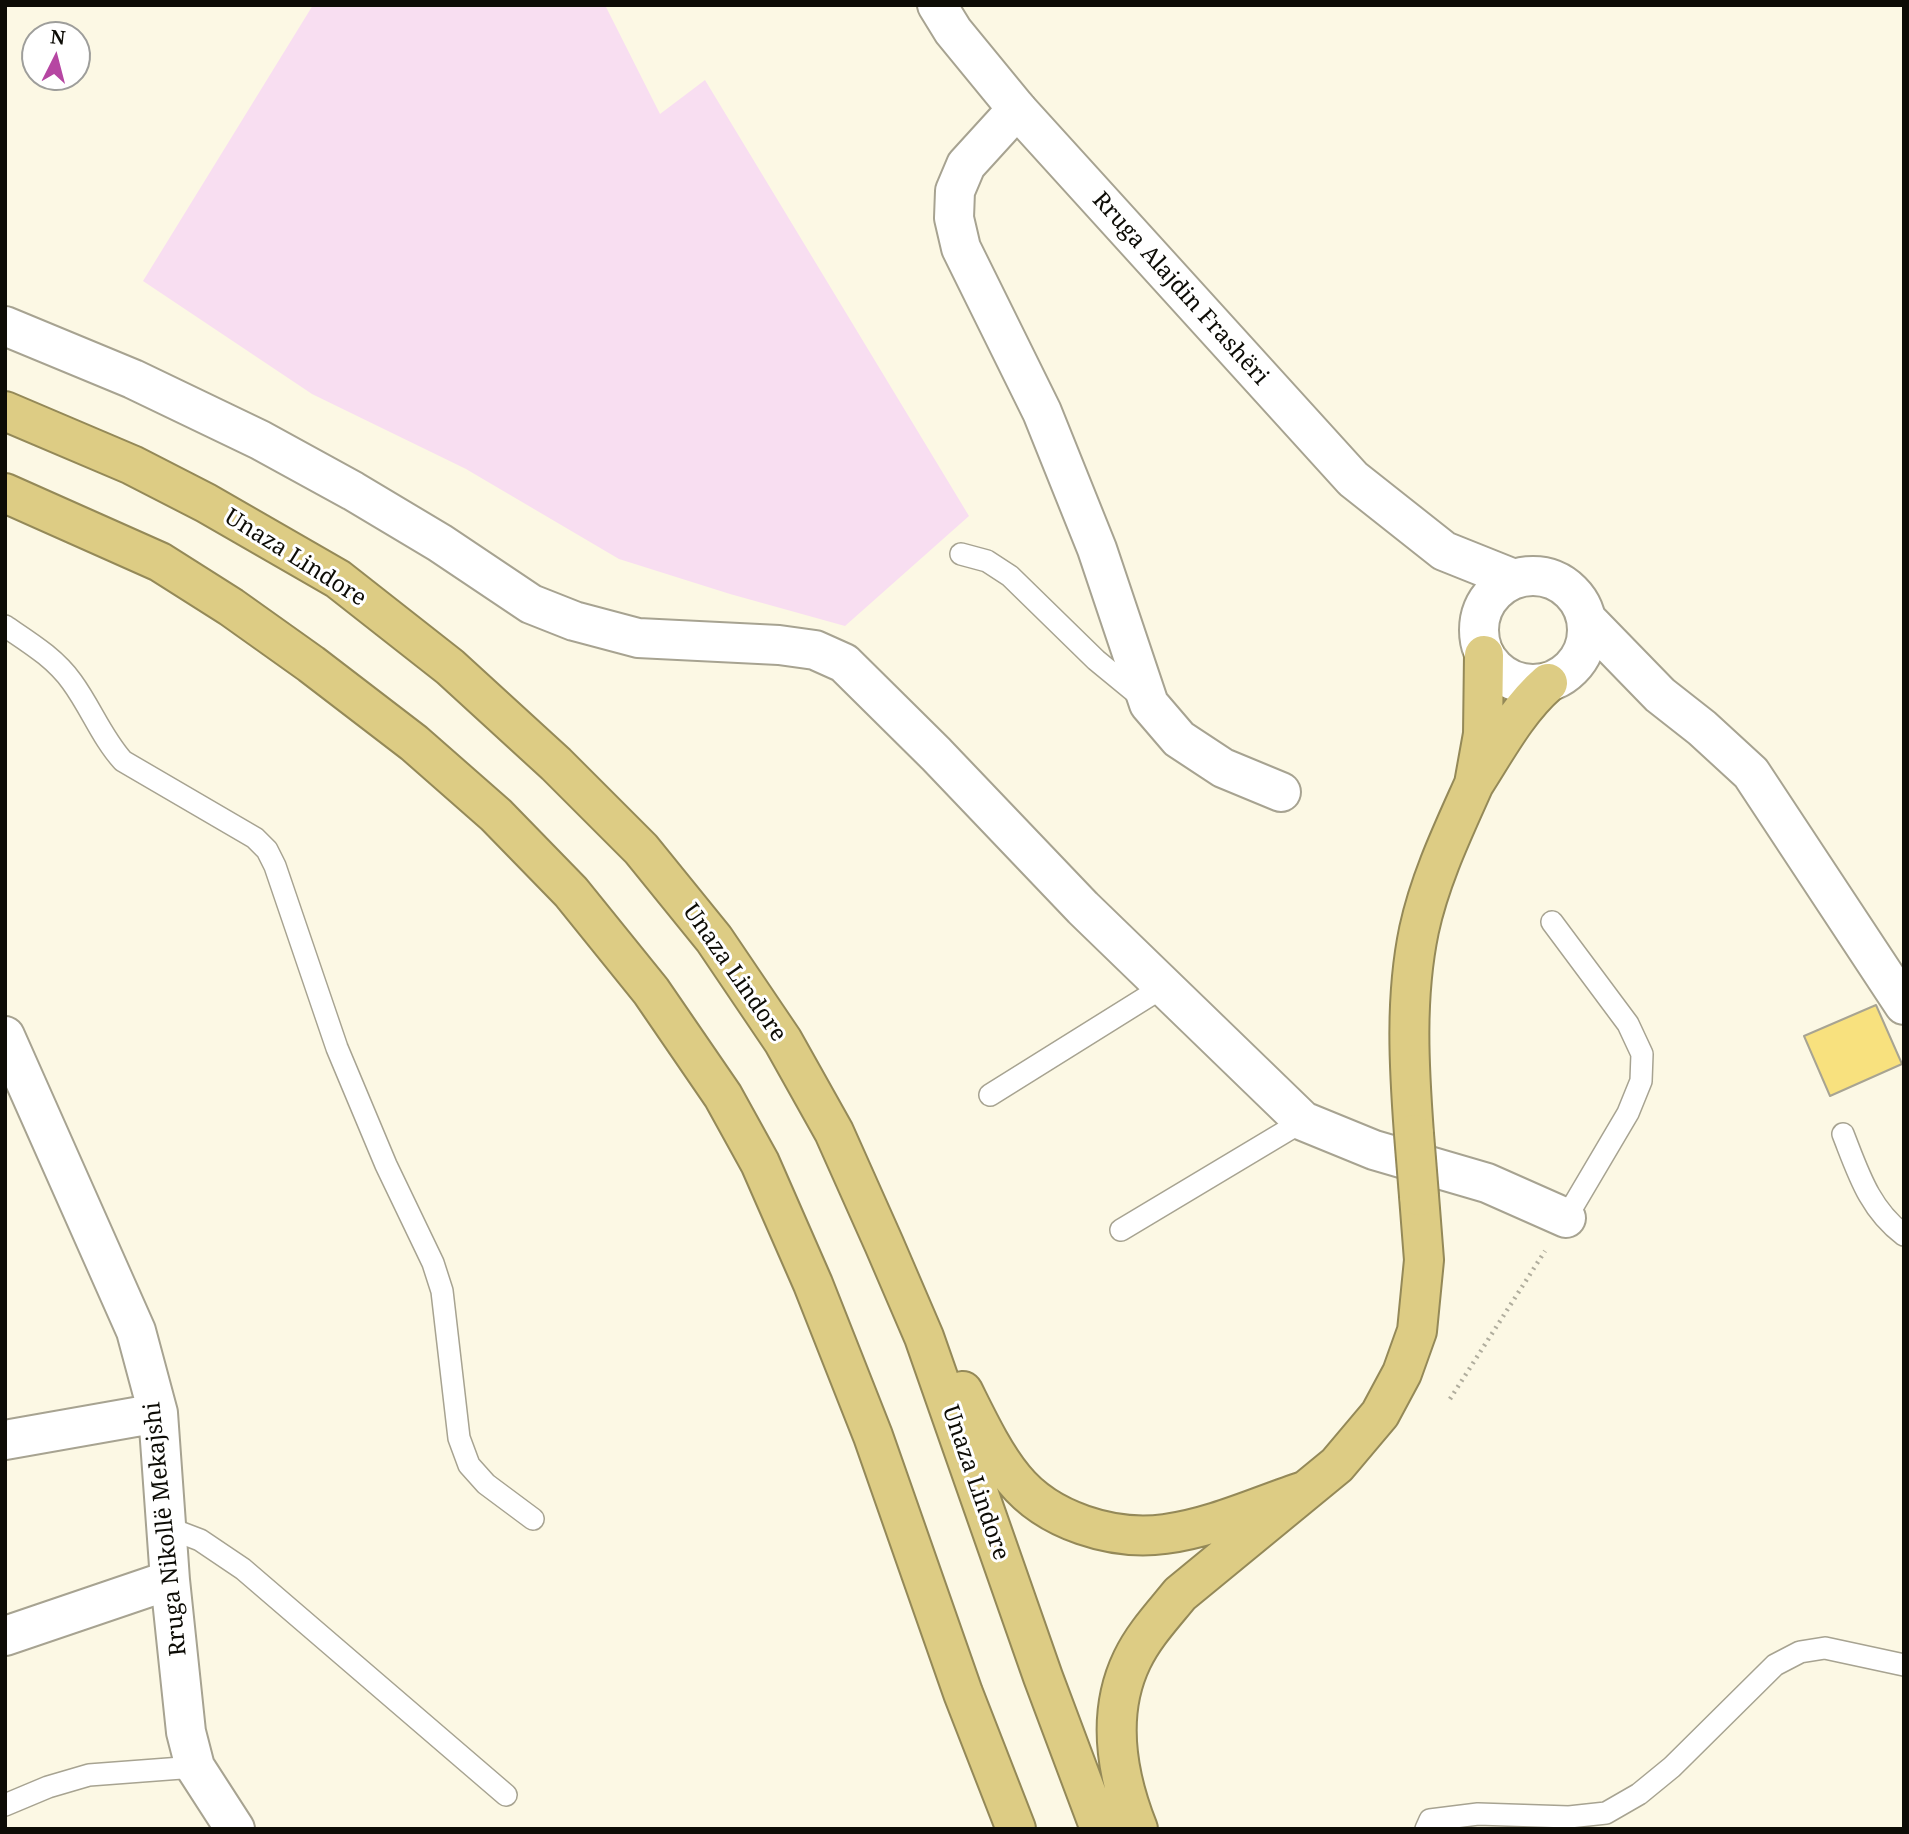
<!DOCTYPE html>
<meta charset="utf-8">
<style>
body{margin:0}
#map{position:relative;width:1909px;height:1834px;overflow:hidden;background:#fcf8e4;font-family:"Noto Serif",serif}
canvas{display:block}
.frame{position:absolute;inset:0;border:7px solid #0d0c06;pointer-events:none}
.north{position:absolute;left:21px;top:21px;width:70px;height:70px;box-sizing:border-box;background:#fff;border:2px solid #9e9e9b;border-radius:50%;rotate:6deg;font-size:19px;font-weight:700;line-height:28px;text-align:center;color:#0d0c06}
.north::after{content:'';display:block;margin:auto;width:24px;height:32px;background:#b646a2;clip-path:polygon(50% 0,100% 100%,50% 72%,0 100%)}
</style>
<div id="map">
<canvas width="1909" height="1834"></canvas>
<div class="frame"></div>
<div class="north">N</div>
</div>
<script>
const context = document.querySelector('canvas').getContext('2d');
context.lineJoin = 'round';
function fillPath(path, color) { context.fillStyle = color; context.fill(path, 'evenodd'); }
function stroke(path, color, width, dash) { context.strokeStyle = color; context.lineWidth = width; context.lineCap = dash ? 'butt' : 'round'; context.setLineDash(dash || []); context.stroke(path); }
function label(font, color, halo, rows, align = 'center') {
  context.font = font + ' "Noto Serif",serif'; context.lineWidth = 6; context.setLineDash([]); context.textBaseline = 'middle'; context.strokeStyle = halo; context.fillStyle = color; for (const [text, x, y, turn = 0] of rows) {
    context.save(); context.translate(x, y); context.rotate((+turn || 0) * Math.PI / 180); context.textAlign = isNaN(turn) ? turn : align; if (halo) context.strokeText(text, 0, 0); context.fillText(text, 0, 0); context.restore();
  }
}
fillPath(new Path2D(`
 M313 5H605L660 114 705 80 969 516 845 626 730 594 619 559 466 469 312 394 143 281Z`), '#f8def1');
const building = new Path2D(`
 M1876 1005 1902 1064 1830 1096 1804 1036Z`);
fillPath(building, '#f8e17e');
stroke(building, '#a8a492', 2);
const lane = new Path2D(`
 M961 554 987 561 1010 576 1096 660 1141 697
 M5 626C30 643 55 658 72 682 91 708 102 738 123 761L255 838 267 850 275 866 337 1048 386 1165 433 1263 442 1291 459 1438 469 1465 486 1484 533 1519
 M1552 922 1628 1024 1642 1054 1641 1081 1628 1113 1566 1218
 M990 1095 1163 987
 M1843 1134C1858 1172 1869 1209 1904 1235
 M1121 1230 1303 1121
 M166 1527 200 1540 243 1569 506 1795
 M5 1805 48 1787 89 1775 195 1767
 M1426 1829 1430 1820 1478 1814 1569 1817 1606 1813 1639 1794 1672 1767 1775 1665 1800 1652 1825 1648 1904 1665`);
const street = new Path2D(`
 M1017 109 966 165 955 191 954 218 961 248 1042 412 1097 549 1149 704 1179 739 1223 768 1281 792
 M5 326 133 379 260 440 353 491 440 543 531 604 574 621 638 638 779 645 815 650 844 663 936 754 1083 908 1303 1121 1374 1150 1487 1183 1566 1218
 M5 1036 136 1331 158 1413 170 1580 186 1732 195 1767 235 1829
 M5 1440 158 1413
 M5 1636 170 1580`);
const secondary = new Path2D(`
 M937 5 953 31 1017 109 1353 479 1444 551 1514 579
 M1479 630a54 54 0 1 1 108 0a54 54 0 1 1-108 0Z
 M1588 621 1660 695 1702 728 1751 773 1904 1005`);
const highway = new Path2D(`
 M5 411 132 465 206 503 338 579 450 667 556 764 641 849 714 939 783 1041 834 1132 884 1244 924 1337 1043 1677 1100 1829
 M5 493 160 562 231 607 311 664 414 743 496 815 571 892 651 991 723 1096 760 1163 813 1284 873 1436 963 1693 1016 1829
 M1484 655 1483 734 1474 784C1496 750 1517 710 1548 683
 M1414 1134C1409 1067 1405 997 1419 930 1430 879 1453 831 1474 784
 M963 1391C978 1421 993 1453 1014 1479 1048 1521 1113 1541 1165 1534 1212 1528 1259 1506 1304 1491
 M1138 1829C1117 1776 1106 1714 1132 1660 1144 1635 1163 1615 1180 1594L1337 1465 1380 1414 1402 1373 1417 1331 1424 1260 1419 1196`);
stroke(lane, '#a7a391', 24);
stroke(street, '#a7a391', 42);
stroke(secondary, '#a7a391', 42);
stroke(highway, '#948958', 42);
stroke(new Path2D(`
 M1450 1399 1545 1251`), '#b0ad9d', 4.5, [2, 5]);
stroke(lane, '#fff', 21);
stroke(street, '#fff', 38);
stroke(secondary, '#fff', 38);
stroke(highway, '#ddcc84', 38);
const highwayBridge = new Path2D(`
 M1414 1134 1419 1196`);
stroke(highwayBridge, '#948958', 42, []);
stroke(highwayBridge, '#ddcc84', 38);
label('23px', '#0d0c06', '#fff', [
 ["Rruga Alajdin Frashëri",1180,289,48],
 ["Unaza Lindore",295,558,32],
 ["Unaza Lindore",734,973,55],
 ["Unaza Lindore",975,1483,71],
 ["Rruga Nikollë Mekajshi",166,1529,-96]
]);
</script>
